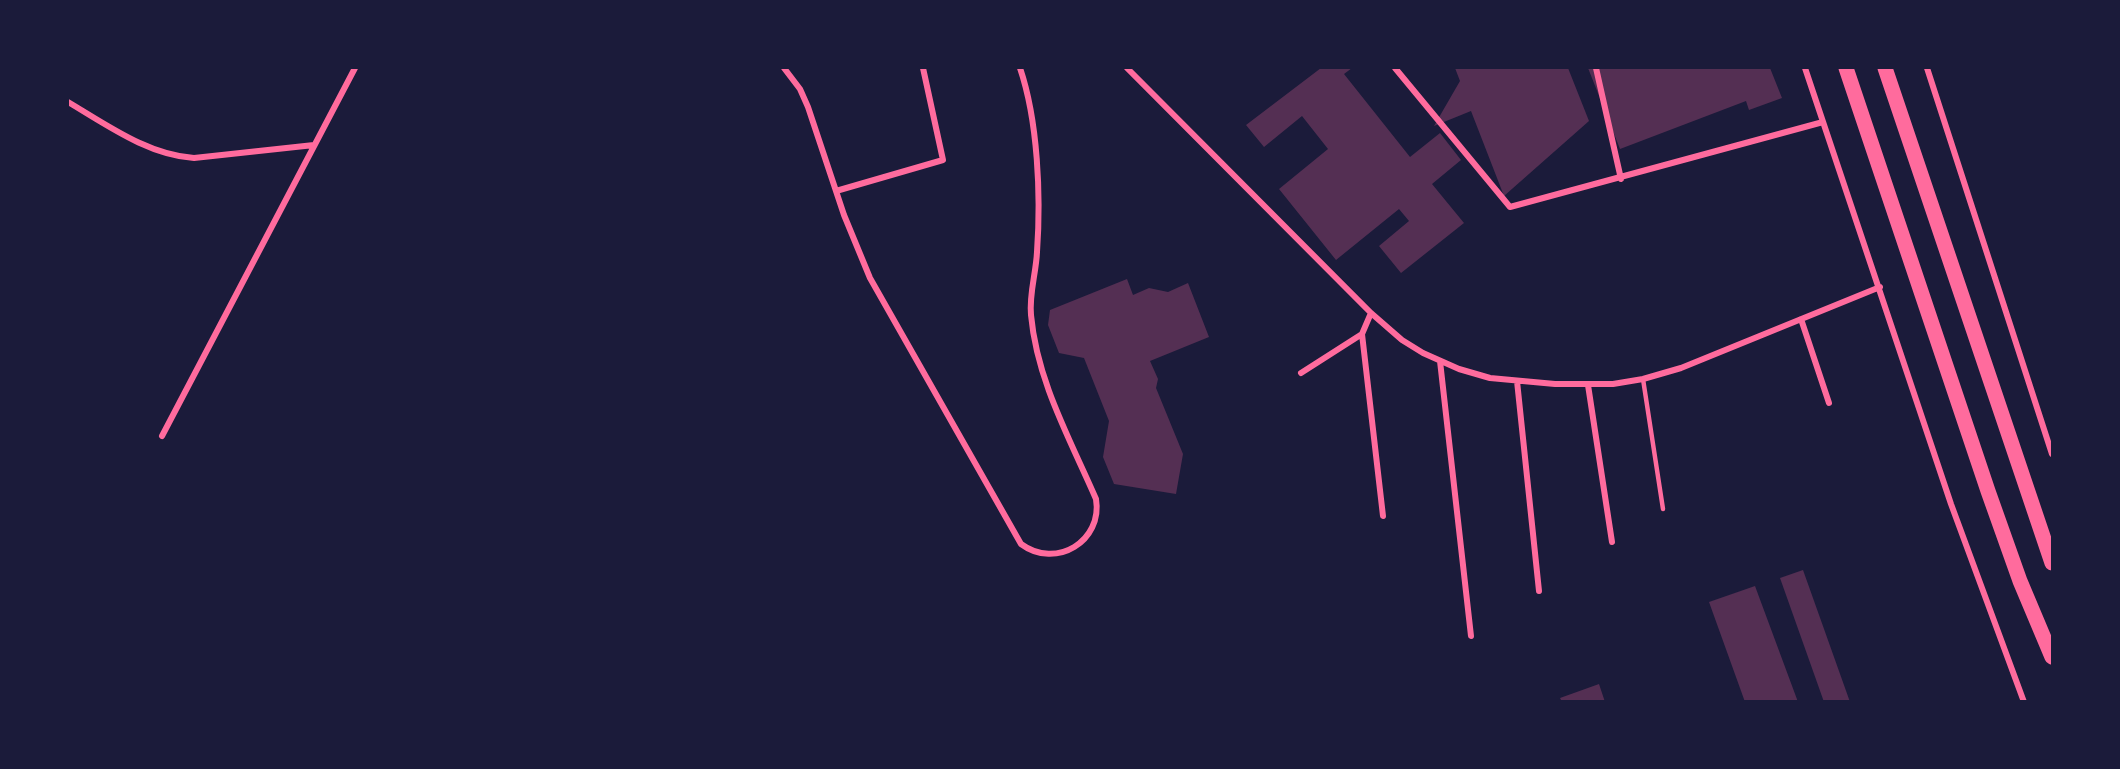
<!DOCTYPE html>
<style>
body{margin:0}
#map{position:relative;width:2120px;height:769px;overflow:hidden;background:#1b1b3a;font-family:Mulish,sans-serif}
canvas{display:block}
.frame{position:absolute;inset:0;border:69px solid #1b1b3a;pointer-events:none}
</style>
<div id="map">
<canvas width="2120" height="769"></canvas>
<div class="frame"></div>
</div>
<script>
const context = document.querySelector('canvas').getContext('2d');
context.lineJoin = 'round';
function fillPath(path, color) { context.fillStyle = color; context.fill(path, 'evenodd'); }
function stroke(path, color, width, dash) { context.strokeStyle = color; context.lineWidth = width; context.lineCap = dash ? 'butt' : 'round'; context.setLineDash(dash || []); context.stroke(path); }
fillPath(new Path2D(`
 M1321 68H1352L1344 74 1410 157 1440 133 1461 160 1432 184 1464 223 1401 273 1379 246 1409 221 1399 209 1336 260 1279 189 1328 149 1302 116 1264 147 1246 125Z
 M1455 68H1568L1589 121 1504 196 1471 111 1434 126 1460 81Z
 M1588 68H1770L1782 98 1749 110 1746 101 1620 149Z
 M1127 279 1133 295 1149 288 1168 292 1188 283 1209 337 1150 361 1158 379 1156 388 1183 454 1176 494 1114 484 1103 457 1109 421 1084 358 1059 353 1048 325 1050 310Z
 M1803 570 1850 702H1824L1780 578Z
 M1755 586 1798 702H1745L1709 602Z
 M1599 684 1605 702H1562L1560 698Z`), '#542f53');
stroke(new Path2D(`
 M1643 379 1663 509`), '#ff6b9d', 4.5);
stroke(new Path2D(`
 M784 68 800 89 808 107 844 215 870 278 1021 544C1056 570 1103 541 1096 499 1070 439 1037 381 1031 315 1029 293 1036 274 1037 252 1041 196 1038 121 1020 68
 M1127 68 1371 313 1402 340 1423 353 1459 369 1490 378 1555 384H1613L1643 379 1681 368 1880 287
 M1395 68 1510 207 1823 122
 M1596 68 1621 179
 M1805 68 1951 504 2024 702
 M1927 68 2052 454
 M68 102C107 125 148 155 194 158L314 145
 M836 191 943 160 923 68
 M1371 313 1362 334 1383 516
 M1801 319 1829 403
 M1440 361 1471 636
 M1301 373 1362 334
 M1517 381 1539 591
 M1588 385 1612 542
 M162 436 355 68`), '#ff6b9d', 6);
stroke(new Path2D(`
 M1846 68 1988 491 2020 581 2052 657
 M1885 68 2052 563`), '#ff6b9d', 15);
</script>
